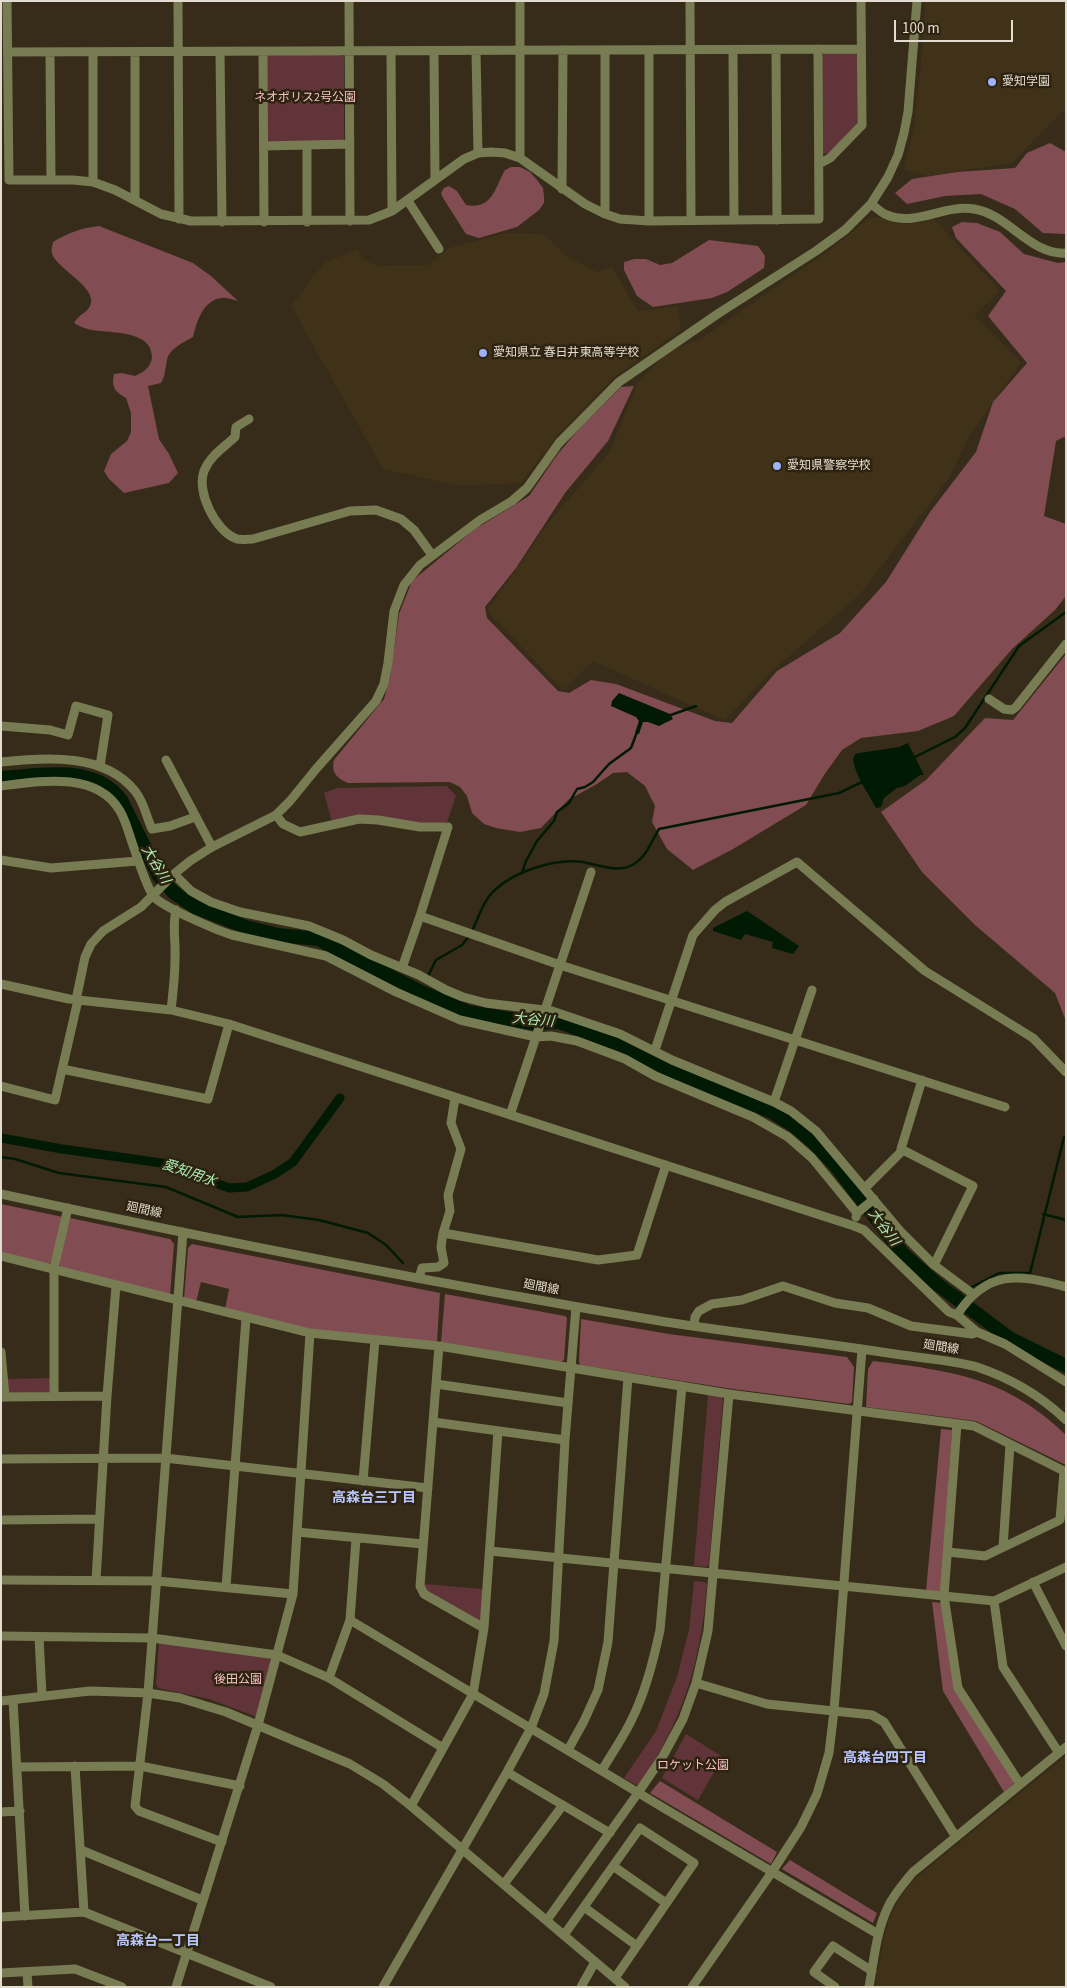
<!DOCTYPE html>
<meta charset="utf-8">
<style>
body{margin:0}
#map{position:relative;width:1067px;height:1988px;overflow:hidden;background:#372c1a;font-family:"Source Sans 3",sans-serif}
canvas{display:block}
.frame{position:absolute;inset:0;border:2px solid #e3dcd0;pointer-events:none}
.scale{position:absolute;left:894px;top:20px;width:119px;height:22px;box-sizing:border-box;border:2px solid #e3dcd0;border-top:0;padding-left:6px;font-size:15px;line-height:18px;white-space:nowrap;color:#e3dcd0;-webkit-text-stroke:4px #2d2310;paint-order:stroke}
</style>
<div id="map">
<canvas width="1067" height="1988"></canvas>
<div class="frame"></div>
<div class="scale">100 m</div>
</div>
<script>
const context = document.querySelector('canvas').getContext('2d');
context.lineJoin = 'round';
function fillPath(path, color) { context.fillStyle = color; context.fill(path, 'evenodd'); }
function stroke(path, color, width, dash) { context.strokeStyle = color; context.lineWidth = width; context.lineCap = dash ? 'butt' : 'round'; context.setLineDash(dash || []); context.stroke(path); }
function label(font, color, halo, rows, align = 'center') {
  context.font = font + ' "Source Sans 3","Noto Sans JP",sans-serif'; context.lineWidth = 5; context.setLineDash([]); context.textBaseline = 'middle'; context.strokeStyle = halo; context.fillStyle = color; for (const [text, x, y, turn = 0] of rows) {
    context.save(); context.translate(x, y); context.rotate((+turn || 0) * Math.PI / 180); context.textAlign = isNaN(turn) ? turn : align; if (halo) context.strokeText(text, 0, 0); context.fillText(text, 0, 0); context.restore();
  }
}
fillPath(new Path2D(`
 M925 1H1066V111L1064 110 1012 163 926 176 904 169 914 128 922 54Z
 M876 217 905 224 934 219 1000 291 974 315 1021 362 968 438 949 478 861 593 778 666 724 720 593 661 563 690 487 611 549 522 609 453 638 382 669 351 700 339 830 250 869 218Z
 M505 233 544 234 567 256 597 272 612 267 638 311 678 306 681 330 615 376 556 437 521 483 460 486 383 469 291 306 324 263 357 249 363 259 377 266 428 265 449 248Z
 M1066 1756V1987H875L884 1937 890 1917 898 1901 909 1885 922 1873Z`), '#403119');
fillPath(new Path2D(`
 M854 52 857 55V122L856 126 829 154 822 153V56L825 53Z
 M270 55H341L344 57V139L341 142 270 143 267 140V57Z
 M447 786 456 796 447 822 420 825 332 822 324 793 337 788Z
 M50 1378V1391L47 1394H11L8 1392 7 1379Z
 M708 1395 721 1396 723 1400 709 1565 706 1567 694 1566Z
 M694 1581 705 1582 707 1584C701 1663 683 1720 639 1785H636L624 1778 656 1731 677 1677 689 1630Z
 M424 1584 483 1589 481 1620 478 1622 425 1591Z
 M159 1642 270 1658 272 1661 257 1717 209 1699 158 1688 156 1684Z
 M686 1734 723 1757 698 1800 662 1778Z`), '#61343a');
fillPath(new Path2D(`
 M1050 143 1066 152V234L1043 233 1015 209 981 194 945 196 907 204 895 193 912 179 957 172 1015 168 1027 153Z
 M511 167H520L530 172 537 180 543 188 544 196V203L539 210 517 227 479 238 466 234 443 198 441 193 444 188 449 186 457 191 466 205C493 210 495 187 505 170Z
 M962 222 977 223 1000 232 1024 254 1058 263 1066 262V436L1056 441 1044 516 1066 524V596L1055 610 1012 649 954 716 918 731 861 738 842 750 824 775 806 805 733 849 693 870 667 849 652 822 655 806 645 786 627 772 613 773 597 784 568 800 541 828 520 832 496 828 484 824 472 813 467 796 460 787 450 782 348 783C337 778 331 773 334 760L384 699 390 678 399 614 412 581 475 529 529 496 557 455 578 430 621 387 634 386 608 441 565 493 516 568 485 607 487 618 558 691 569 693 591 680 616 684 715 721 732 723 777 671 840 633 886 582 930 512 976 452 993 402 1027 363 988 316 1006 291 956 238 952 227Z
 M99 226 193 263 211 276 238 301C233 300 227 297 222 298 203 300 197 321 193 337 184 342 169 349 167 360 165 369 166 374 161 383L148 386 159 439 169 454 178 473 169 483 124 493 109 479 104 471 111 454 127 441 131 432V413L126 398C115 392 111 387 114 374L122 373 135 376C143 372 151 368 152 357 152 328 105 334 88 329 83 328 79 326 74 323 79 314 88 312 90 306 99 288 58 270 52 254 51 250 52 246 53 242 68 233 81 228 99 226Z
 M709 240 758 246 765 256 764 268 727 292 712 298 653 307 637 296 624 270V262L634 259H646L660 265 672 263Z
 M1066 654V1021L1055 993 975 925 922 872 881 812 926 780 985 718 1013 720Z
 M1 1204 63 1217 52 1262 48 1264 1 1252Z
 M70 1218 170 1239 174 1244 170 1296 61 1268 59 1264Z
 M192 1244 440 1293 437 1342 309 1330 225 1309 229 1289 201 1282 196 1302 184 1299 188 1248Z
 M445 1294 565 1316 567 1318 564 1360 561 1362 441 1342Z
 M581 1319 669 1334 847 1357 854 1367 852 1402 849 1404 733 1389 580 1365 579 1361Z
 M873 1361C952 1371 1006 1377 1066 1435V1465L976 1421 866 1407 868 1369Z
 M941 1429 952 1430 941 1592 926 1591Z
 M932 1602 942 1603 955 1688 1015 1782 1004 1792 943 1691Z
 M660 1781 777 1852 771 1864 650 1793Z
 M790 1860 877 1913 873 1923 782 1869Z`), '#814c52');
fillPath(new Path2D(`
 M619 693 670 714 673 719 659 726 648 722H643L639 734 635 733 639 721 636 717 611 706 612 701Z
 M908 743 924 775H920L905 786 897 788 884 798 881 807 876 808C868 792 856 778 853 759L855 754 859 753 899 747Z
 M747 911 799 946 793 954 772 948 773 942 745 934 741 940 713 931V928Z`), '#001a04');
stroke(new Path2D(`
 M668 716 696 706
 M913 758 955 737 965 728 1019 646 1066 612
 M522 873 526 861 537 841 554 821 557 812 569 803 577 789 585 787 593 782 609 764 631 748 637 732
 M472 931C478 919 482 904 491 894 511 872 554 858 583 862 598 865 618 873 632 865 646 858 651 842 659 829L839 793 864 781
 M428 976 436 960 462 945 469 936
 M1 1157 15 1159 59 1173 166 1187 238 1217 281 1215 319 1220 368 1233 386 1245 403 1263
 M1043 1214 1066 1220
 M970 1288 999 1273H1030L1064 1137 1066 1136
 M954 1297 960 1293`), '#001a04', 2.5);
stroke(new Path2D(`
 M1 1138 62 1149 162 1163 229 1188 247 1187 275 1174 293 1162 340 1098`), '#001a04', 9);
stroke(new Path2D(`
 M1 778C41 776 93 763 121 800L159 876 173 892 195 907 246 927 278 935 318 939 421 992 468 1012 533 1023 559 1022 624 1046 678 1074 772 1112 793 1125 811 1140 836 1166 903 1254 937 1284 1011 1339 1066 1366`), '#001a04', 14);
stroke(new Path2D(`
 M7 1 9 180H73L93 182 115 190 161 214 191 221 369 220 392 211 464 159 478 153 491 152 505 153 520 158 585 204 605 214 620 219 649 221 819 219 818 49
 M178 1 179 219
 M349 1 350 221
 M690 1 691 220
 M649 50V221
 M733 50 734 220
 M776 50 777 220
 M391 51 392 211
 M434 51 435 180
 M476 51 478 153
 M8 52 861 49
 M50 52 51 180
 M135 52V200
 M220 52 222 222
 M263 52 264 222
 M264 146 350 144
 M520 158V1
 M819 164 830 158 862 125 861 1
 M93 182V52
 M562 189 563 50
 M408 201 439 249
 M871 204C876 207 881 213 887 215 917 227 944 204 974 209 1008 214 1031 256 1066 253
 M605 214V50
 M307 222V145
 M249 419 236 427 235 437C223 448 210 456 204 471 196 492 216 532 237 539 242 540 248 539 253 539L350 511 376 510 401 519 414 530 432 555
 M989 699 1004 709 1012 710 1016 707 1066 644
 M1 726 50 730 68 735 76 706 108 715 100 766
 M166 760 212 847
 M1 762C46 758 103 752 135 791 144 802 146 816 152 829L170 826 195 817
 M1 786C40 781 97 771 120 811 127 823 130 838 135 851 138 860 148 890 154 897 165 908 216 930 232 935L326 956 396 992 460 1020 536 1037 551 1036 577 1041 625 1059 655 1076 753 1117 788 1137 812 1158 857 1213
 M276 815 283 824 300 832 359 819 378 820 420 827H448L420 916 402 968
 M1 860 51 868 138 861
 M174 874 191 891 211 902 240 912 309 926 343 940 371 955 419 975 446 990 463 997 486 1003 552 1011 620 1034 672 1060 774 1102 791 1111 816 1131 900 1231 934 1265 973 1294
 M420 916 560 965 1005 1107
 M1 984 69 999 171 1010 229 1024 854 1226 864 1230 949 1312 957 1315 977 1332 1005 1344 1066 1382
 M76 1000 85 957 91 944 103 931 141 907 174 874 190 861 212 847 276 815 290 801 316 769 376 701 384 684 388 663 394 611 404 585 420 565 480 520 512 501 527 488 559 443 619 382 719 313 816 251 845 230 871 204 888 177 898 155 904 133 908 112 917 1
 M171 1010C173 993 175 976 175 958 176 941 172 927 176 910
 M655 1050 693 935 715 910 725 902 797 862 925 971 1033 1038 1066 1072
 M62 1069 208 1099 229 1024
 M922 1080 901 1149 973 1186 934 1265
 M1 1086 55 1100 78 1000
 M774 1102 812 990
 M510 1115 591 872
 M865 1188 903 1150
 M1 1194C222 1242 444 1285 666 1322 742 1334 819 1342 895 1354 919 1358 954 1360 977 1367 1010 1378 1041 1396 1066 1420
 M856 1217 857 1213 874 1199
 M183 1232 148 1693 135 1806 139 1811 222 1842
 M443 1233 598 1260 637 1255 666 1165
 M1 1256 310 1333 439 1346 729 1394 974 1426 1066 1472
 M419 1278 422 1268 438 1267 444 1263 441 1247 443 1233 450 1211 448 1195 461 1149 451 1123 455 1098
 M957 1315C987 1269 1018 1274 1066 1287
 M694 1326 695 1317 699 1311 712 1304 742 1300 783 1286 835 1303 868 1308 911 1326 972 1334 977 1332
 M439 1346 420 1586 424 1594 484 1628
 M1 1352 5 1397
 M436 1384 568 1403
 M54 1396V1268L68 1208
 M1 1397 107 1396
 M433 1422 565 1440
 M957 1424 944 1596 958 1688 1020 1784
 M1 1459 165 1458 428 1488
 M363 1481 375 1340
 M1 1520 99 1519
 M297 1532 423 1544
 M1003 1547 1010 1445
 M490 1551 994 1601 1066 1567
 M948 1552 985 1556 1060 1520 1064 1471
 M1 1580 157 1581 293 1594
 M96 1580 107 1396 116 1286
 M1033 1582 1066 1646
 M226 1587 246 1318
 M994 1601 1003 1667 1059 1753
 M350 1620 672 1813 878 1934
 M1 1636 152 1638 277 1655 329 1678 443 1748
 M39 1637 42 1695
 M329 1678 350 1620 356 1539
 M696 1683 767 1704 872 1715 884 1722 956 1837
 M13 1700 25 1916
 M1 1701 90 1691 148 1693 180 1698 226 1712 350 1764 383 1784 411 1806 625 1987
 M568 1750 584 1721 598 1690 608 1642 628 1377
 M75 1766 84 1912
 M17 1767 140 1766 240 1786
 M602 1770C611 1755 622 1739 630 1723 645 1694 653 1662 660 1630L682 1386
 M507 1772 610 1833
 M411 1806 473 1694 484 1628 498 1431
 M1 1812 20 1811
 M81 1850 202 1900
 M613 1866 666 1903
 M504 1884 563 1805
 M584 1907 637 1946
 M1 1917 84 1912 271 1987
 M547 1920 638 1793 663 1756 683 1719 696 1683 708 1631 729 1394
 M564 1935 640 1828 694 1863 615 1978
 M27 1972 28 1987
 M1 1973 75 1969 122 1987
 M176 1987 258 1725 293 1594 310 1333
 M383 1987 507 1772 531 1728 544 1694 554 1641 565 1440 576 1307
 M581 1987 595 1962
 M692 1987 772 1872 801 1827 817 1794 829 1753 834 1711 862 1349
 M835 1987 814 1972 833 1946 872 1971
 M869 1987C874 1960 876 1932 888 1907 894 1894 904 1883 913 1872L1066 1747`), '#787c53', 9);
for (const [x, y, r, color] of [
 [992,82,5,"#9fb3fd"],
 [483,353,5,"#9fb3fd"],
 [777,466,5,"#9fb3fd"]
]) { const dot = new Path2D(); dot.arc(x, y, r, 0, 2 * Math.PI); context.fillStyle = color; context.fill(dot); stroke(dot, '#2d2310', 2); }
label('12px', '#e3dcd0', '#2d2310', [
 ["愛知学園",1002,82],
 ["愛知県立 春日井東高等学校",493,353],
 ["愛知県警察学校",787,466]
], 'left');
label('12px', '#f7c2c6', '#2d2310', [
 ["ネオポリス2号公園",305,98],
 ["後田公園",238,1680],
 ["ロケット公園",693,1766]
]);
label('12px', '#e3dcd0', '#2d2310', [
 ["廻間線",144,1211,12],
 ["廻間線",541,1288,11],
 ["廻間線",941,1348,9]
]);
label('italic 14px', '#adecb2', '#2d2310', [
 ["大谷川",155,865,59],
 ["大谷川",533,1021,5],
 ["愛知用水",189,1174,19],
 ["大谷川",883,1228,53]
]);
label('bold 14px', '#b8c7ff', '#2d2310', [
 ["高森台三丁目",374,1499],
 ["高森台四丁目",885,1759],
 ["高森台一丁目",158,1942]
]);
</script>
